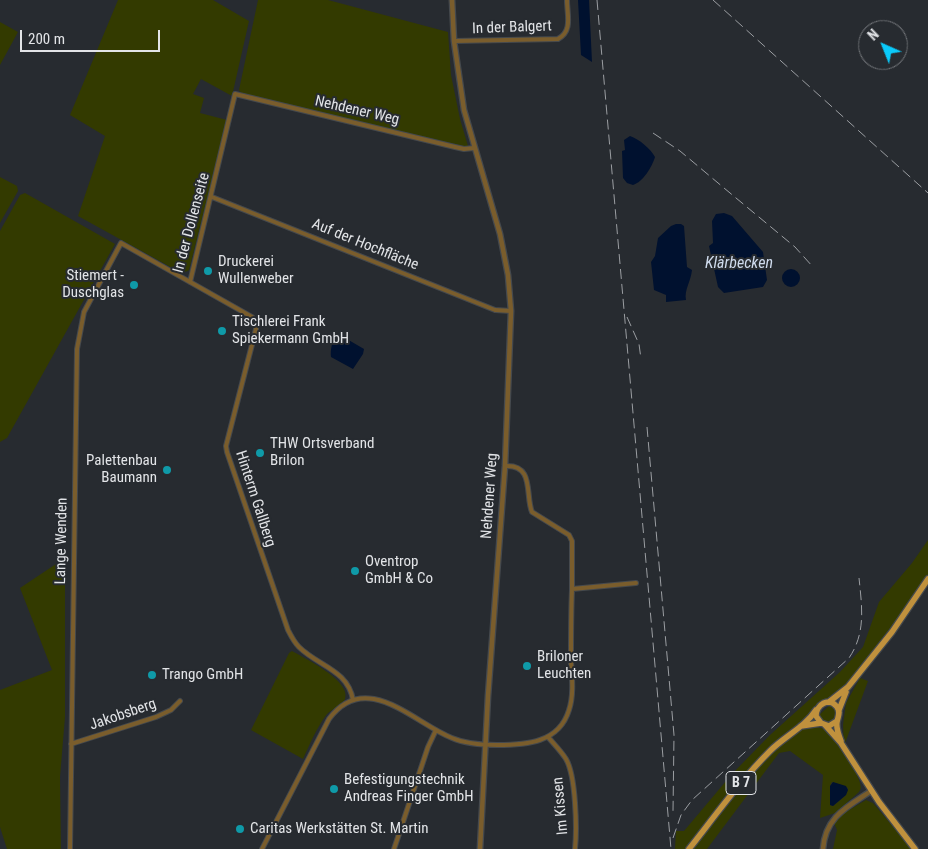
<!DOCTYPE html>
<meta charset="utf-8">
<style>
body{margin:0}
#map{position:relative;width:928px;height:849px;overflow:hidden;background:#272b30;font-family:"Roboto Condensed",sans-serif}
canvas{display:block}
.north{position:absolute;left:858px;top:20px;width:50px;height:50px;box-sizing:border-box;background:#272b30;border:1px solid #727579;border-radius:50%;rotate:316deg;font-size:14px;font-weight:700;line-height:20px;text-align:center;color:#e2e4e7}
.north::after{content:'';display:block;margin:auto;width:18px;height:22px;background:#0acafa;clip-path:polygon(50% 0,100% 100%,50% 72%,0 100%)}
.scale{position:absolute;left:20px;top:30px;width:140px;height:22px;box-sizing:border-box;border:2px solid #e2e4e7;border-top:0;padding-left:6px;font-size:15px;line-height:18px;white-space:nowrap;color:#e2e4e7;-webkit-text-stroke:4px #272b30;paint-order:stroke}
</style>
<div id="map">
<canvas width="928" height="849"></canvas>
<div class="north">N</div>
<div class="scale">200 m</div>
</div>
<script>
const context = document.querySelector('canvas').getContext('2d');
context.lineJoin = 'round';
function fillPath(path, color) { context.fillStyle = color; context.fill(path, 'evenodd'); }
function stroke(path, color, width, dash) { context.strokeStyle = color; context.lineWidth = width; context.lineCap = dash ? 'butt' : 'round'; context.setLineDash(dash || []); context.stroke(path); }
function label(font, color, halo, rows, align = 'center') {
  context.font = font + ' "Roboto Condensed",sans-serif'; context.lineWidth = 4; context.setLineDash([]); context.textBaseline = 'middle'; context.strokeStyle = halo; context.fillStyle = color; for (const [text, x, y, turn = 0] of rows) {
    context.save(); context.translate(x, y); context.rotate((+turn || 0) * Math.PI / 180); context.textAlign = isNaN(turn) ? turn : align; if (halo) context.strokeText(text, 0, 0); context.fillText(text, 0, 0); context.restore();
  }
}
fillPath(new Path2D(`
 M118 0H213L249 21 232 96 201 79 193 94 204 98 200 113 227 120 189 270C184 274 179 271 174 269L78 216 105 136 70 115Z
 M258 0H328L448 32 451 75 460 119 468 146H463L242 94 239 90Z
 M0 22 18 32 0 65Z
 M0 177 17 186 18 191 0 223Z
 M25 193 115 244 7 438 0 442V231L20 195Z
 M928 540V576L898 618 843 689 831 698 818 703 806 719 787 732 765 752 741 779 686 849H675L676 831H684L732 774 770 735 840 672 863 647 879 602 912 563Z
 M65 558V717L60 777 61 849H7L0 827V690L52 670 20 588Z
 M292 651C304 658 352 681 345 699 342 706 332 709 327 714 317 727 310 744 303 759L251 730 289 653Z
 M860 678 868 681 844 746 843 725 846 703Z
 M830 705 836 710 835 719 829 723 823 721 819 715Z
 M810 727C816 727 821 727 826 730 836 737 861 776 861 788L859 792 835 813 820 818 823 775 790 751 779 753 707 849H692L758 768 782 743 799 730ZM832 782 848 788 846 795 833 806 830 805V786Z
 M866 800 873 803 912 849H833L837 830 834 823 842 814Z`), '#333a00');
fillPath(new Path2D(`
 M578 0H589L592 62 581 55Z
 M630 136C639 139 651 149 655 157 652 167 643 182 633 185L627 183 623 178 622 151 625 150 624 140Z
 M724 213 732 216 763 252 767 280 763 287 724 293 718 287 709 246 713 243 712 221 716 214Z
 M676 224H681L684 226 687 267 692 270C691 281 684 290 686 300L666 302V295L654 290 651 262 655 256 658 238 671 226Z
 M782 278a9 9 0 1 1 18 0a9 9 0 1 1-18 0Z
 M337 335H340L364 349 363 354 353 369 331 357C330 351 332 339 337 335Z
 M833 782 846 786 848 790 846 795 833 806 830 805V786Z`), '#00112f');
const minor = new Path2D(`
 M454 41 558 39C573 31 567 15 567 0
 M212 197 495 310 511 311
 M190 282 235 94 455 147 464 149 474 148
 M505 466C535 464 525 496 532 512L569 535 572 541V589
 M548 737C554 744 561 751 566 759 576 776 577 829 575 849
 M71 744 156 717 171 710 180 701
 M70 849 77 349 84 312 121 243 252 317 256 323V329L226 446 227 452 288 630C291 636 294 642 299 647 318 666 348 670 353 700
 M262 849 329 719C366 669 414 723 452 738 466 744 483 745 497 745 526 745 559 743 569 710 574 695 572 677 571 661 571 637 571 613 572 589L636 583
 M394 849 428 747 436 730`);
const tertiary = new Path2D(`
 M452 0 454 41 464 110 500 234 508 275 511 311 505 466 488 696 480 849
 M823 849C825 817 847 807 871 791`);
const primary = new Path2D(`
 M829 702 848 687 892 632 928 579
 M839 710 846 692
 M837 721 829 726 821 723 816 716C816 705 829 696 837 707 841 712 838 716 837 722 836 727 839 736 841 741
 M825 725 841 743 879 802 915 849
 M801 726 821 723
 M689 849C715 816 740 781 770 751 785 736 805 727 816 710`);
stroke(minor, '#45494d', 6);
stroke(tertiary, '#45494d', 7);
stroke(primary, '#45494d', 8);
stroke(minor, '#7a5d2c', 4);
stroke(tertiary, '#7a5d2c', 4.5);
stroke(primary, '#c0913d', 5.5);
stroke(new Path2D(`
 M597 0 671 849
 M713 0 928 193
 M653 133 680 151 724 188 795 247 813 267
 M627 317 639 344 641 359
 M647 427 674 735 673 812
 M673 838 681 815 692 800 849 658C866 633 862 607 859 578`), '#9c9fa3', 1, [10, 5]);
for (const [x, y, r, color] of [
 [208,271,5,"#0f9aa8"],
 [134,285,5,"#0f9aa8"],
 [222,331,5,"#0f9aa8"],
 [260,453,5,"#0f9aa8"],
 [167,470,5,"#0f9aa8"],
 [355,571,5,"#0f9aa8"],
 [527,666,5,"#0f9aa8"],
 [152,675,5,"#0f9aa8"],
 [334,789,5,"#0f9aa8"],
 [240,829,5,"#0f9aa8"]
]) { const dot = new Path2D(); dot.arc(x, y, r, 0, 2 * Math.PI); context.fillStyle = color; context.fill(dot); stroke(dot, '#272b30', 2); }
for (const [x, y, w] of [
 [741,783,30]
]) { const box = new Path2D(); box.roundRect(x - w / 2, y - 11.5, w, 23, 4); context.fillStyle = '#272b30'; context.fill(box); stroke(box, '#e2e4e7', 1); }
label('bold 14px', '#e2e4e7', null, [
 ["B 7",741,783]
]);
label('15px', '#e2e4e7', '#272b30', [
 ["In der Balgert",512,28,-2],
 ["Nehdener Weg",357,111,13],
 ["In der Dollenseite",192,223,-75],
 ["Auf der Hochfläche",365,245,22],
 ["Nehdener Weg",490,496,-86],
 ["Hinterm Gallberg",255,499,72],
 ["Lange Wenden",62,541,-89],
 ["Jakobsberg",123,715,-19],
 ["Im Kissen",561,806,-95]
]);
label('15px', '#e2e4e7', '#272b30', [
 ["Druckerei",218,262],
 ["Wullenweber",218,279],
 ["Stiemert -",124,276,"right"],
 ["Duschglas",124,293,"right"],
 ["Tischlerei Frank",232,322],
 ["Spiekermann GmbH",232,339],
 ["THW Ortsverband",270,444],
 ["Brilon",270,461],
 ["Palettenbau",157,461,"right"],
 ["Baumann",157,478,"right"],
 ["Oventrop",365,562],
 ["GmbH & Co",365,579],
 ["Briloner",537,657],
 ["Leuchten",537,674],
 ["Trango GmbH",162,675],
 ["Befestigungstechnik",344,780],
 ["Andreas Finger GmbH",344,797],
 ["Caritas Werkstätten St. Martin",250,829]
], 'left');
label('italic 16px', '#cfdbed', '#272b30', [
 ["Klärbecken",739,264]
]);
</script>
